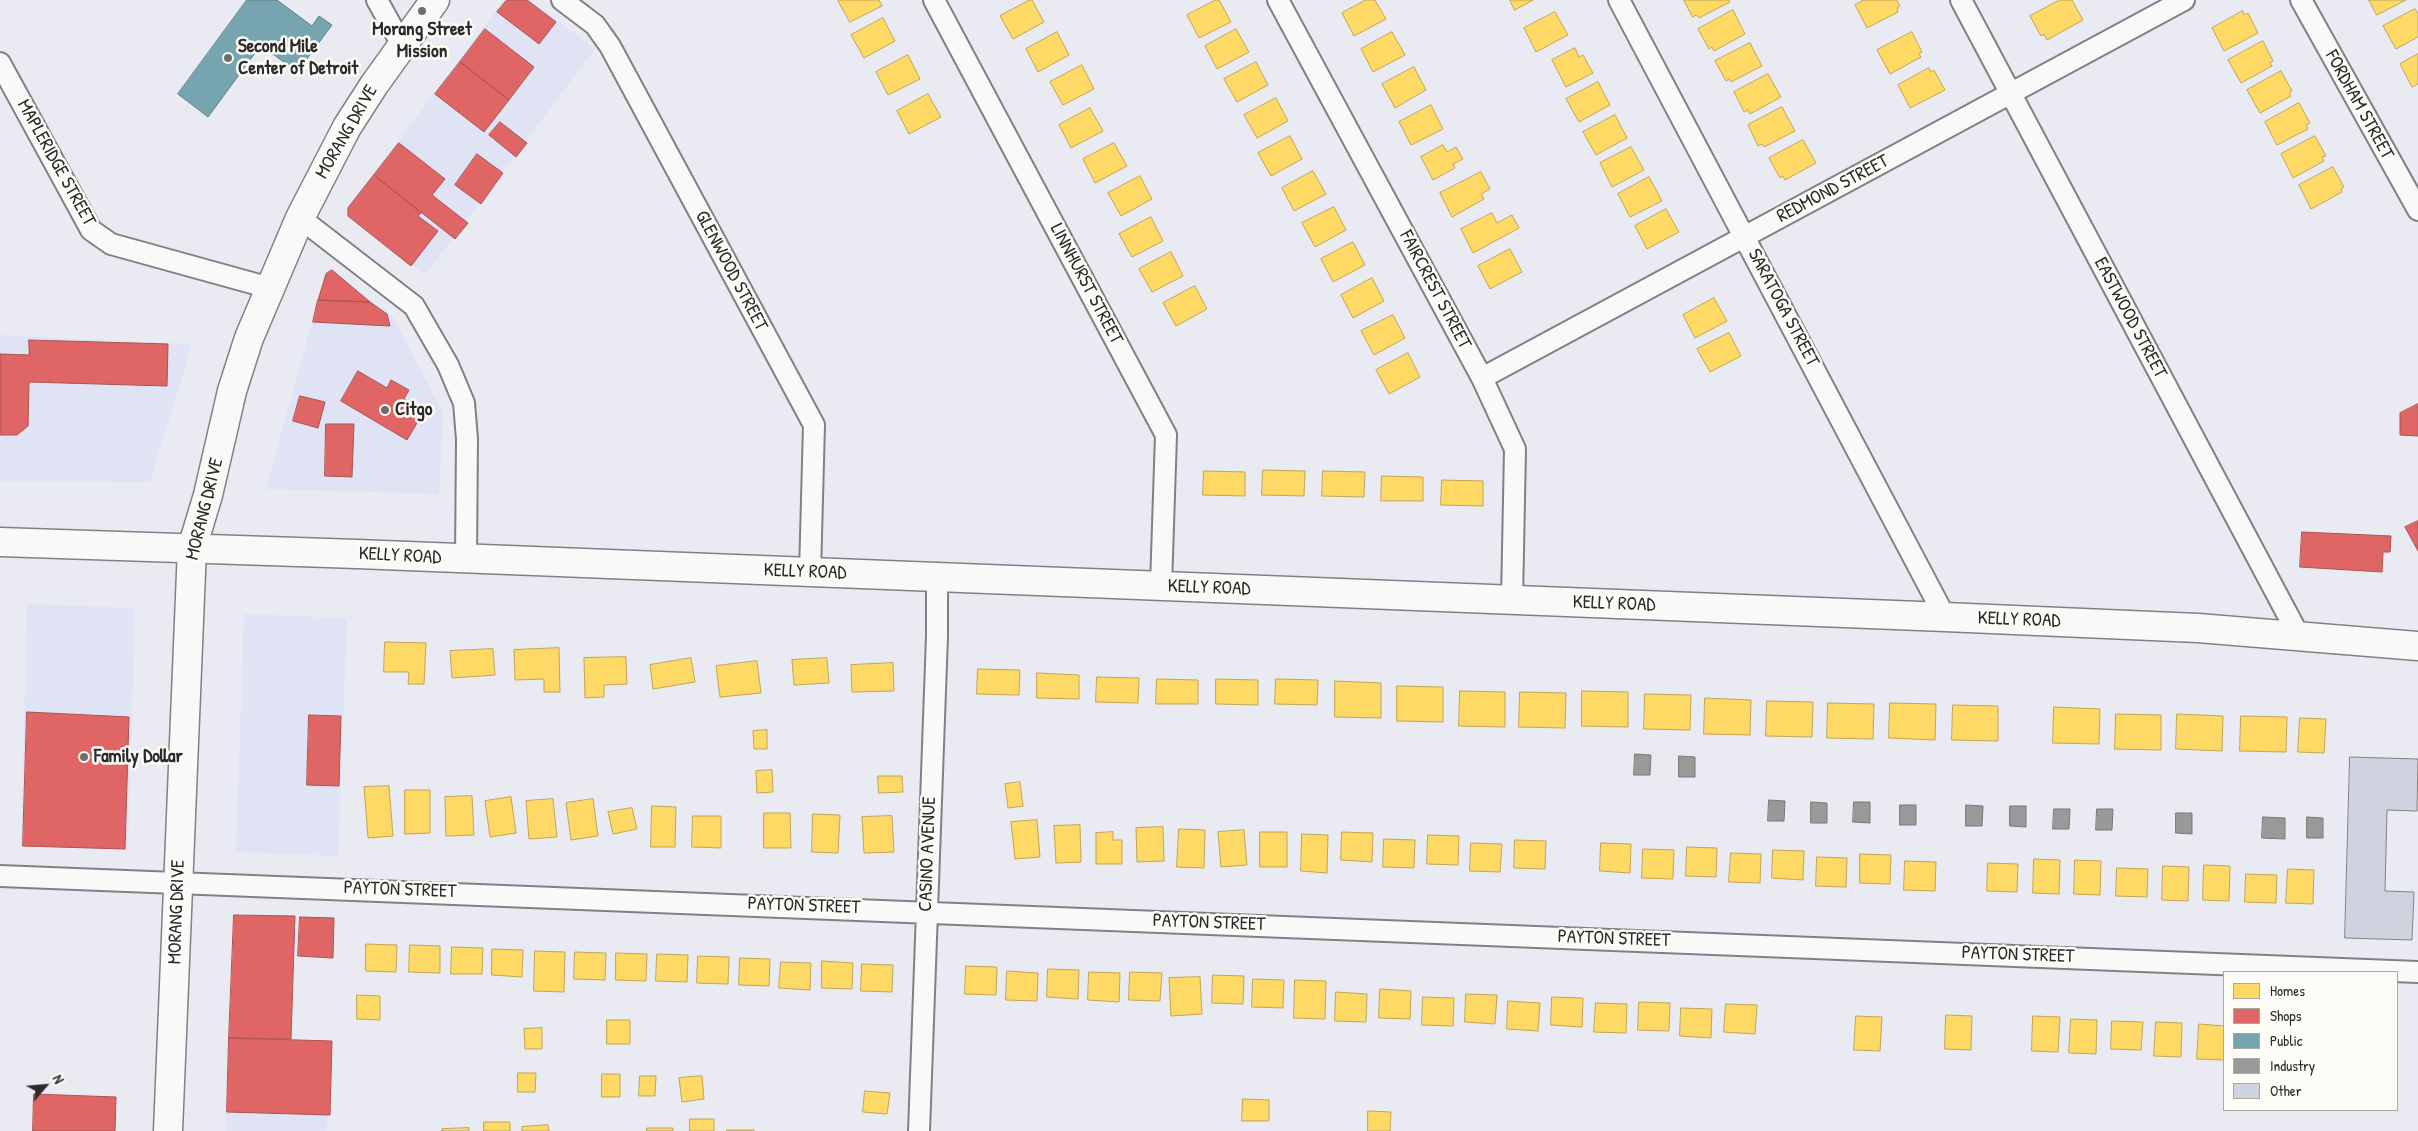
<!DOCTYPE html>
<style>
body{margin:0}
#map{position:relative;width:2418px;height:1131px;overflow:hidden;background:#eaebf2;font-family:"Patrick Hand",sans-serif}
canvas{display:block}
.legend{position:absolute;left:2223px;top:971px;width:175px;height:140px;box-sizing:border-box;background:#fdfcf7;border:1px solid #a9a8a5;margin:0;padding:6px 9px;list-style:none;font-size:15px;color:#2b2b2b}
.legend li{display:flex;align-items:center;gap:10px;height:25px}
.legend b{width:25px;border:1px solid #a9a8a5}
.north{position:absolute;left:20px;top:1061px;width:50px;height:50px;-webkit-text-stroke:4px #fdfcf7;paint-order:stroke;rotate:63deg;font-size:14px;font-weight:700;line-height:20px;text-align:center;color:#2b2b2b}
.north::after{content:'';display:block;margin:auto;width:18px;height:22px;background:#2b2b2b;clip-path:polygon(50% 0,100% 100%,50% 72%,0 100%)}
</style>
<div id="map">
<canvas width="2418" height="1131"></canvas>
<ul class="legend">
<li><b style="height:14px;background:#ffd966"></b>Homes</li>
<li><b style="height:14px;background:#e06666"></b>Shops</li>
<li><b style="height:14px;background:#76a5af"></b>Public</li>
<li><b style="height:14px;background:#999"></b>Industry</li>
<li><b style="height:14px;background:#cfd2df"></b>Other</li>
</ul>
<div class="north">N</div>
</div>
<script>
const context = document.querySelector('canvas').getContext('2d');
context.lineJoin = 'round';
function fillPath(path, color) { context.fillStyle = color; context.fill(path, 'evenodd'); }
function stroke(path, color, width, dash) { context.strokeStyle = color; context.lineWidth = width; context.lineCap = dash ? 'butt' : 'round'; context.setLineDash(dash || []); context.stroke(path); }
function label(font, color, halo, rows, align = 'center') {
  context.font = font + ' "Patrick Hand",sans-serif'; context.lineWidth = 5; context.setLineDash([]); context.textBaseline = 'middle'; context.strokeStyle = halo; context.fillStyle = color; for (const [text, x, y, turn = 0] of rows) {
    context.save(); context.translate(x, y); context.rotate((+turn || 0) * Math.PI / 180); context.textAlign = isNaN(turn) ? turn : align; if (halo) context.strokeText(text, 0, 0); context.fillText(text, 0, 0); context.restore();
  }
}
fillPath(new Path2D(`
 M504 0H530L595 49 426 274 344 213Z
 M329 269 393 317 443 413 439 494 266 489 326 271Z
 M0 335 192 344 150 482 0 481Z
 M27 604 135 608 128 850 21 846Z
 M244 614 347 618 338 856 236 852Z
 M228 1039 330 1043 327 1131H225Z`), '#dfe3f3');
const homes = new Path2D(`
 M838 0H879L882 6 850 22Z
 M1030 0H1032L1044 22 1013 39 1000 16Z
 M1216 0H1219L1231 22 1199 38 1187 15Z
 M1366 0H1375L1386 19 1354 36 1342 13Z
 M1510 0H1533L1515 10Z
 M1684 0H1729L1730 2 1699 18 1696 15 1693 17Z
 M1864 0H1897L1900 6 1897 8 1898 12 1867 28 1855 5Z
 M2060 0H2072L2083 20 2047 40 2044 34 2041 36 2030 16Z
 M2369 0H2406L2377 15Z
 M2415 9 2418 14V37L2396 49 2383 26Z
 M1733 10 1745 34 1714 51 1712 47 1709 49 1698 29Z
 M2243 11 2244 15 2248 13 2258 33 2224 51 2212 28Z
 M1555 12 1568 35 1536 52 1524 28Z
 M883 18 895 41 864 58 851 35Z
 M1236 29 1249 52 1217 69 1205 46Z
 M1057 32 1069 55 1038 72 1026 49Z
 M1392 32 1405 55 1373 72 1361 49Z
 M1912 32 1922 52 1919 54 1921 57 1890 74 1877 50Z
 M2263 41 2273 61 2270 63 2272 66 2241 83 2228 60Z
 M1750 43 1762 66 1731 82 1729 79 1726 81 1715 61Z
 M1575 48 1579 57 1583 55 1593 73 1566 87 1552 60Z
 M2418 54V84L2412 87 2400 64Z
 M908 55 920 79 888 95 876 72Z
 M1256 62 1268 85 1237 102 1224 79Z
 M1082 65 1094 89 1063 105 1050 82Z
 M1414 67 1426 90 1395 108 1382 84Z
 M1929 68 1931 72 1934 70 1945 90 1910 108 1898 85Z
 M2281 71 2292 91 2289 93 2291 96 2260 113 2247 90Z
 M1768 74 1781 97 1750 114 1748 110 1744 112 1734 92Z
 M1598 82 1610 105 1579 122 1566 99Z
 M928 94 941 117 909 134 897 111Z
 M1276 98 1288 121 1257 138 1244 115Z
 M2299 103 2310 123 2306 125 2308 129 2277 145 2265 122Z
 M1431 105 1443 129 1411 145 1399 122Z
 M1782 107 1795 131 1764 147 1762 144 1758 146 1748 125Z
 M1090 108 1103 131 1071 148 1059 125Z
 M1615 115 1627 138 1596 155 1583 132Z
 M1290 136 1302 159 1271 176 1258 153Z
 M2315 136 2326 156 2322 157 2324 161 2293 178 2281 154Z
 M1803 140 1816 163 1785 180 1783 176 1780 178 1769 158Z
 M1114 143 1127 166 1095 183 1083 159Z
 M1443 145 1447 152 1456 147 1463 159 1453 164 1455 168 1433 180 1421 157Z
 M1631 147 1644 170 1612 187 1600 163Z
 M2333 167 2344 187 2341 189 2342 192 2311 209 2299 185Z
 M1313 171 1326 194 1294 211 1282 188Z
 M1481 172 1490 189 1481 194 1484 199 1452 217 1440 193Z
 M1140 176 1152 199 1121 216 1108 193Z
 M1649 177 1662 201 1630 217 1618 194Z
 M1334 207 1346 230 1315 247 1302 223Z
 M1666 209 1679 232 1647 249 1635 226Z
 M1492 213 1497 223 1512 215 1519 228 1473 253 1461 229Z
 M1151 217 1163 241 1132 257 1119 234Z
 M1353 242 1365 265 1333 282 1321 259Z
 M1510 249 1522 272 1490 289 1478 266Z
 M1171 252 1183 276 1152 292 1139 269Z
 M1372 278 1384 301 1353 318 1341 295Z
 M1195 286 1207 309 1176 326 1163 303Z
 M1714 298 1727 321 1695 338 1683 315Z
 M1393 315 1405 338 1374 355 1361 331Z
 M1729 333 1741 356 1710 372 1697 349Z
 M1408 353 1420 377 1389 394 1376 370Z
 M1263 470 1305 471 1304 496 1262 495Z
 M1204 471 1245 472V496L1203 495Z
 M1323 471 1365 472 1364 497 1322 496Z
 M1382 476 1423 477V501H1381Z
 M1442 480 1483 481V506L1441 505Z
 M385 642 426 643 424 684H408L409 672H384Z
 M559 648 560 692H544V679L515 680 514 650Z
 M493 649 495 675 452 678 450 651Z
 M626 657 627 684 604 685V697L585 698 584 658Z
 M691 658 695 682 653 689 650 665Z
 M827 658 829 683 794 685 792 660Z
 M757 661 761 693 720 697 716 666Z
 M893 663 894 691 852 692 851 665Z
 M978 669 1020 670 1019 695 977 694Z
 M1037 673 1079 675V699L1037 698Z
 M1097 677 1139 678 1138 703 1096 702Z
 M1157 679 1198 680V704H1156Z
 M1216 679 1258 680V705L1216 704Z
 M1276 679 1318 680 1317 705 1275 704Z
 M1335 681 1381 683V718L1335 717Z
 M1397 686 1443 687V722L1397 721Z
 M1460 691 1505 692V727L1459 726Z
 M1582 691 1628 692V727L1582 726Z
 M1520 692 1566 693 1565 728 1519 727Z
 M1645 694 1691 695 1690 730 1644 729Z
 M1705 698 1751 700 1750 735 1704 734Z
 M1767 701 1813 702 1812 737 1766 736Z
 M1828 703 1874 704 1873 739 1827 738Z
 M1890 703 1936 704 1935 740 1889 738Z
 M1953 705 1998 706V741L1952 740Z
 M2054 707 2100 709 2099 744 2053 743Z
 M2116 714 2161 715V750L2115 749Z
 M2177 714 2223 716 2222 751 2176 749Z
 M2241 716 2287 717 2286 752 2240 751Z
 M2300 718 2326 719 2324 753 2298 752Z
 M767 730V749H754L753 731Z
 M772 770 773 792 757 793 756 771Z
 M878 776H902L903 792 879 793Z
 M1020 782 1023 806 1008 808 1005 784Z
 M389 786 393 836 368 838 364 787Z
 M405 790H430V833L405 834Z
 M472 796 474 835 446 836 445 797Z
 M511 797 516 833 490 837 485 801Z
 M553 799 557 837 529 839 526 801Z
 M593 799 598 836 571 840 566 803Z
 M652 806 676 807 675 847H651Z
 M632 808 637 829 613 834 608 812Z
 M764 813H790L791 848H764Z
 M813 814 840 815 838 853 812 852Z
 M693 816H721V848L692 847Z
 M892 816 894 852 864 853 862 817Z
 M1037 820 1040 857 1015 859 1011 822Z
 M1080 825 1081 862 1056 863 1054 826Z
 M1163 827 1164 861 1137 862 1136 828Z
 M1179 829 1205 830 1204 868 1177 867Z
 M1244 830 1247 865 1221 867 1218 832Z
 M1113 832V840H1122V864H1096V833Z
 M1260 832H1287V867H1260Z
 M1342 832 1373 833 1372 862 1341 860Z
 M1302 834 1328 835 1327 873 1301 871Z
 M1428 835 1459 836 1458 865 1427 864Z
 M1384 839 1415 840 1414 868 1383 867Z
 M1515 840 1546 841 1545 869 1514 868Z
 M1471 843 1502 844 1500 872 1470 871Z
 M1601 843 1631 844 1630 873 1600 871Z
 M1687 847 1717 848 1716 877 1686 876Z
 M1643 849 1674 850 1673 879 1642 878Z
 M1773 850 1804 851 1803 880 1772 878Z
 M1731 853 1761 854 1760 883 1729 882Z
 M1860 854 1891 855 1890 884 1860 883Z
 M1817 857 1847 858 1846 887 1816 886Z
 M2034 859 2060 860 2059 894 2033 893Z
 M2075 860 2101 861 2100 895 2074 894Z
 M1905 861 1936 862 1935 891 1904 890Z
 M1988 863 2018 864 2017 892 1987 891Z
 M2204 865 2230 866 2229 901 2203 900Z
 M2163 866 2189 867 2188 901 2162 900Z
 M2117 868 2148 869 2147 897 2116 896Z
 M2288 869 2314 870 2313 904 2286 903Z
 M2246 874 2277 875 2276 903 2245 902Z
 M366 944 397 945 396 972 366 971Z
 M410 945 440 946V973L409 972Z
 M452 947 483 948 482 974H451Z
 M492 949 523 950 522 977 492 975Z
 M535 951 565 952 564 992 534 991Z
 M575 952 606 953 605 980 574 979Z
 M616 953 647 954 646 981 616 980Z
 M657 954 688 955 687 982 656 981Z
 M698 956 729 957 728 984 697 983Z
 M740 958 770 959 769 986 739 985Z
 M822 961 853 963 852 989 822 988Z
 M781 962 811 963 810 990 779 988Z
 M862 964 893 965 892 992 861 991Z
 M966 966 997 967 996 995 965 994Z
 M1048 969 1079 970 1078 999 1047 997Z
 M1007 971 1038 973 1037 1001 1006 1000Z
 M1089 972 1120 973 1119 1002 1088 1000Z
 M1130 972 1162 973 1160 1001 1129 1000Z
 M1213 975 1244 976 1243 1004 1212 1003Z
 M1200 977 1202 1014 1171 1016 1169 978Z
 M1253 979 1284 980 1283 1008 1252 1007Z
 M1295 980 1326 981 1325 1019 1294 1018Z
 M1380 989 1411 991 1410 1019 1379 1018Z
 M1336 992 1367 994 1366 1022 1335 1021Z
 M1466 994 1497 995 1495 1024 1465 1022Z
 M357 995 380 996V1020L357 1019Z
 M1423 997 1454 998 1453 1026 1422 1025Z
 M1552 997 1583 998 1582 1027 1551 1025Z
 M1508 1001 1540 1003 1538 1031 1507 1029Z
 M1639 1002 1670 1003 1669 1031 1638 1030Z
 M1596 1003 1627 1004 1626 1033 1594 1032Z
 M1726 1004 1757 1005 1755 1034 1724 1032Z
 M1681 1008 1712 1009 1711 1038 1680 1036Z
 M1946 1015 1972 1016 1971 1050 1945 1049Z
 M1856 1016 1882 1017 1880 1051 1854 1050Z
 M2033 1016 2060 1017 2058 1052 2032 1051Z
 M2071 1019 2097 1020 2096 1054 2069 1053Z
 M607 1020H630V1044H607Z
 M2112 1021 2143 1022 2141 1050 2111 1049Z
 M2156 1022 2182 1023 2181 1057 2154 1056Z
 M2199 1024 2224 1026V1060L2197 1059Z
 M542 1028V1049H525L524 1029Z
 M518 1073H536L535 1092H518Z
 M602 1074H620V1097H602Z
 M640 1076H656L655 1096H639Z
 M702 1076 704 1099 682 1102 679 1078Z
 M865 1091 890 1093 887 1114 863 1112Z
 M1243 1099 1269 1100V1121H1242Z
 M1368 1111 1391 1112 1390 1131H1368Z
 M690 1119H714V1131H690Z
 M484 1122H510V1131H484Z
 M548 1125 549 1131H522V1127Z
 M469 1128V1131H442V1129Z
 M647 1128H673V1131H647Z
 M727 1130H754V1131H727Z`);
fillPath(homes, '#ffd966');
stroke(homes, '#bfa554', 1);
const shops = new Path2D(`
 M507 0H527L556 22 539 44 497 12Z
 M485 29 534 67 509 100 460 62Z
 M460 62 509 100 484 132 435 94Z
 M500 122 527 143 516 157 489 135Z
 M399 143 445 179 432 195 468 223 455 239 374 175Z
 M477 154 503 173 481 204 455 185Z
 M374 175 421 213 418 216 438 231 411 266 348 216V208Z
 M332 270 370 302 318 300 326 274Z
 M318 300 370 302 387 314 390 326 313 322Z
 M29 340 168 344 167 386 29 382 28 426 17 435H0V354L29 355Z
 M358 371 387 388 391 380 409 390 404 399 424 411 407 440 341 401Z
 M300 396 325 402 318 428 293 421Z
 M2418 404V436L2400 435V413Z
 M326 424H354L352 477 325 476Z
 M2418 521V551L2405 527Z
 M2302 532 2391 536 2390 552H2383L2382 572 2300 567Z
 M27 712 129 717 125 849 23 846Z
 M309 715 341 716 339 786 307 785Z
 M234 915 295 916 291 1039 229 1038Z
 M300 917 334 918 333 958 298 956Z
 M229 1038 332 1041 330 1115 227 1112Z
 M34 1094 116 1097 115 1131H33Z`);
fillPath(shops, '#e06666');
stroke(shops, '#aa5454', 1);
const public = new Path2D(`
 M247 0H277L312 26 319 16 332 25 297 72 261 45 208 117 178 94Z`);
fillPath(public, '#76a5af');
stroke(public, '#608087', 1);
const industry = new Path2D(`
 M1635 754 1651 755 1650 775H1634Z
 M1679 756 1695 757V777H1679Z
 M1769 800 1785 801 1784 821H1768Z
 M1811 802 1827 803V823H1811Z
 M1854 802H1870V823L1853 822Z
 M1900 805H1916V825H1900Z
 M1966 805 1983 806 1982 826H1966Z
 M2010 806H2026V827L2010 826Z
 M2054 809H2070L2069 829H2053Z
 M2097 809H2113L2112 830H2096Z
 M2176 813H2192V834L2176 833Z
 M2263 817 2285 818V839L2262 838Z
 M2307 817 2323 818V838H2307Z`);
fillPath(industry, '#999');
stroke(industry, '#787878', 1);
const building = new Path2D(`
 M2350 757 2418 759 2417 811 2387 810 2385 891 2414 892 2412 940 2345 938Z`);
fillPath(building, '#cfd2df');
stroke(building, '#818185', 1);
const street = new Path2D(`
 M377 0 402 45
 M562 0 595 25 610 46 814 425 810 573
 M934 0 1166 435 1161 586
 M1278 0 1482 378 1515 449 1512 600
 M1619 0 1945 617
 M1961 0 2299 636
 M2301 0 2418 210
 M0 63 91 230 111 244 270 288
 M300 218 414 306 448 365 464 403 467 439 466 559
 M1482 378 2184 0
 M0 876 2418 972
 M919 1131 937 636V577`);
const secondary = new Path2D(`
 M0 542 357 554 1945 617 2198 628 2418 646
 M168 1131 192 548 208 495 232 391 249 338 300 218 347 127 374 85 435 0`);
stroke(street, '#818185', 24);
stroke(secondary, '#818185', 31);
stroke(street, '#f8f9f8', 20);
stroke(secondary, '#f8f9f8', 28);
for (const [x, y, r, color] of [
 [422,11,5,"#6e6e71"],
 [228,58,5,"#6e6e71"],
 [385,410,5,"#6e6e71"],
 [84,757,5,"#6e6e71"]
]) { const dot = new Path2D(); dot.arc(x, y, r, 0, 2 * Math.PI); context.fillStyle = color; context.fill(dot); stroke(dot, '#fdfcf7', 2); }
label('bold 19px', '#2b2b2b', '#fdfcf7', [
 ["Morang Street",422,30,"center"],
 ["Mission",422,52,"center"],
 ["Second Mile",238,47],
 ["Center of Detroit",238,69],
 ["Citgo",395,410],
 ["Family Dollar",94,757]
], 'left');
label('19px', '#2b2b2b', '#fdfcf7', [
 ["FORDHAM STREET",2359,105,61],
 ["MORANG DRIVE",347,132,-60],
 ["MAPLERIDGE STREET",56,163,61],
 ["REDMOND STREET",1833,189,-28],
 ["GLENWOOD STREET",731,271,62],
 ["LINNHURST STREET",1086,284,62],
 ["FAIRCREST STREET",1435,290,62],
 ["SARATOGA STREET",1783,308,62],
 ["EASTWOOD STREET",2130,318,62],
 ["MORANG DRIVE",205,509,-76],
 ["KELLY ROAD",400,556,3],
 ["KELLY ROAD",805,572,2],
 ["KELLY ROAD",1209,588,2],
 ["KELLY ROAD",1614,604,2],
 ["KELLY ROAD",2019,620,2],
 ["CASINO AVENUE",928,854,-88],
 ["PAYTON STREET",400,890,2],
 ["PAYTON STREET",804,906,2],
 ["MORANG DRIVE",177,912,-88],
 ["PAYTON STREET",1209,923,2],
 ["PAYTON STREET",1614,939,2],
 ["PAYTON STREET",2018,955,2]
]);
</script>
